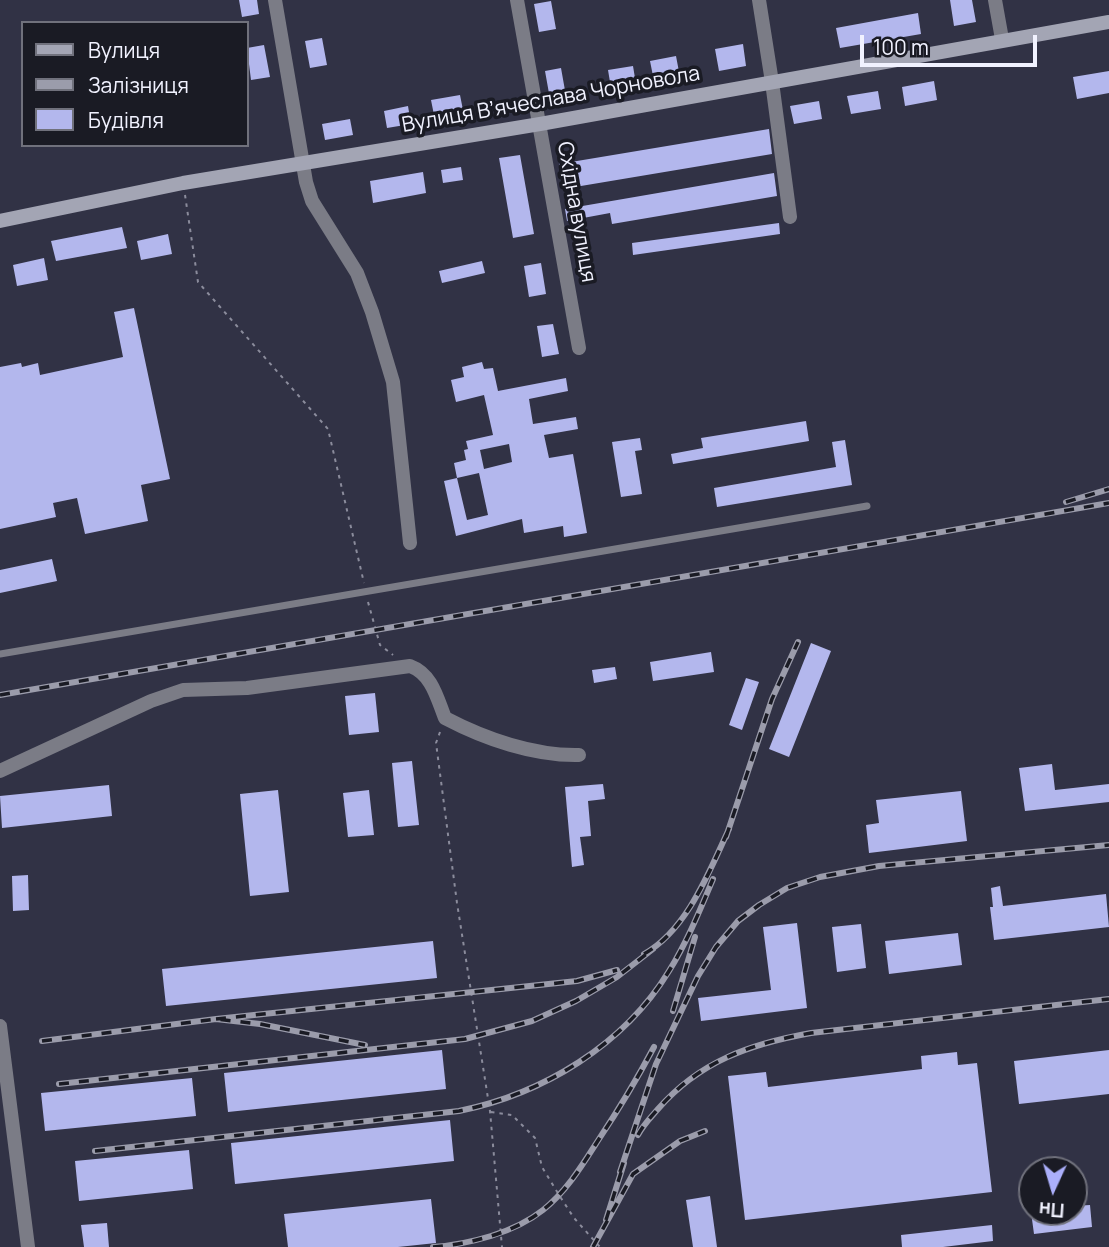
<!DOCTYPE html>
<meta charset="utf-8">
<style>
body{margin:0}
#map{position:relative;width:1109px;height:1247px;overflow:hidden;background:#313245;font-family:Manrope,sans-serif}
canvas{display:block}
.legend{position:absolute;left:21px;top:21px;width:228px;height:126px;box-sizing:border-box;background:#1a1b24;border:2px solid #70717c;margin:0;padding:9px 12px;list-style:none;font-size:21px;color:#f1f2ff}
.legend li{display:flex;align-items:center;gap:14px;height:35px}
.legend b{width:35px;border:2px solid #70717c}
.north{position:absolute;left:1018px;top:1156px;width:70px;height:70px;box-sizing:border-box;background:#1a1b24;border:2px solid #70717c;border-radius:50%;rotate:184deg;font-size:19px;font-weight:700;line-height:28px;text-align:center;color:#f1f2ff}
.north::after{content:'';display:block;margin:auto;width:24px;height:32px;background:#abaffb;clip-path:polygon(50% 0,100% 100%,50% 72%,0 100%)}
.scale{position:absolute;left:860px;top:35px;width:177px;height:32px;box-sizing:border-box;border:4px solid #f1f2ff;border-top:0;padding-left:9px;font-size:21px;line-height:24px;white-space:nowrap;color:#f1f2ff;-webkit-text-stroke:5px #1a1b24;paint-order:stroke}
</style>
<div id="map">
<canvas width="1109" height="1247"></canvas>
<ul class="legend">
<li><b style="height:9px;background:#a3a5b4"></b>Вулиця</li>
<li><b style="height:9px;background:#9b9cab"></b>Залізниця</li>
<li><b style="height:19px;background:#b3b7ed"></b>Будівля</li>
</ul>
<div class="north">Пн</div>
<div class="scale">100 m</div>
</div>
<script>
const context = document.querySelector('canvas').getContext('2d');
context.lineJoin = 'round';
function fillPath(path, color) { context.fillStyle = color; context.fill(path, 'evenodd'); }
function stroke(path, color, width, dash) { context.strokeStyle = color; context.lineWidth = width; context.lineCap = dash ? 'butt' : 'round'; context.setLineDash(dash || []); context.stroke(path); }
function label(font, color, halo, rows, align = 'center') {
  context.font = font + ' Manrope,sans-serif'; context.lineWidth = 7; context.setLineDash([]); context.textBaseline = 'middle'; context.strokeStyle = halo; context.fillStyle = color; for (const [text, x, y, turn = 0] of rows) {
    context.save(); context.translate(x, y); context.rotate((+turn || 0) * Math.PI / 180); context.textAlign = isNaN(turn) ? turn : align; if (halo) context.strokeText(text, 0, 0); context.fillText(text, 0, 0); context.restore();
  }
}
fillPath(new Path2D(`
 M239 0H257L259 14 242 17Z
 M950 0H972L976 22 954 26Z
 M551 1 556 29 539 32 534 4Z
 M918 13 921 34 840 48 836 28Z
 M322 38 327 65 310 68 305 41Z
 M743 44 746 66 719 71 715 49Z
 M264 45 270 77 251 80 247 48Z
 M676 56 680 77 654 81 650 61Z
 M633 66 636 84 611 88 608 70Z
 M561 68 566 96 550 99 545 71Z
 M1109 71V93L1077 99 1073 77Z
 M934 81 937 100 905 106 902 87Z
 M878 91 881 109 851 114 847 96Z
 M460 95 464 115 435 120 431 100Z
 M819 101 822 119 794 124 790 106Z
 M408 106 411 124 387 128 384 111Z
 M350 119 353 135 325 140 322 124Z
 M769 129 772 154 563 189 559 164Z
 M520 155 534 234 513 238 499 158Z
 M461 167 463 180 443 183 441 170Z
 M423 172 426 193 373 203 370 181Z
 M774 173 777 196 612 224 610 213 567 221 565 209Z
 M779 223 780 234 633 255 632 243Z
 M122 227 127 248 56 261 51 241Z
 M168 234 172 254 141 260 137 241Z
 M44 258 48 280 17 286 13 265Z
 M482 261 485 273 442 283 439 271Z
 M541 263 546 294 529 297 524 266Z
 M134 308 170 479 141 485 148 521 85 534 77 498 53 503 56 517 0 529V367L21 363 22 367 38 363 40 375 123 357 114 312Z
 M553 324 559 354 542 357 537 326Z
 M482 362 484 369 493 368 498 391 566 378 568 391 529 399 533 424 576 417 578 429 544 435 549 458 573 454 587 533 564 537 563 526 524 533 522 519 456 536 444 481 457 478 454 463 466 460 464 450 468 449 466 441 493 435 484 395 456 402 451 380 464 377 462 367ZM509 444 512 462 484 469 480 450ZM479 473 488 515 467 520 457 478Z
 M806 421 809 441 673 464 671 454 703 448 701 438Z
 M640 438 642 450 635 451 642 494 621 497 612 442Z
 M845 440 852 485 717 507 714 488 836 467 832 442Z
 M52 559 57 581 0 593V570Z
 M811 643 831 651 789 757 769 749Z
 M711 652 714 672 653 681 650 662Z
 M615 667 617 679 594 683 592 670Z
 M746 678 759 682 742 730 729 725Z
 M375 693 379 732 349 735 345 696Z
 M412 761 419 825 398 827 392 763Z
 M1052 764 1055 790 1109 784V802L1025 811 1019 768Z
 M603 784 605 799 588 801 591 836 580 837 584 865 572 867 565 787Z
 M109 785 112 816 2 828 0 796Z
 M278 790 289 892 250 896 240 794Z
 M369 790 374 835 348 837 343 793Z
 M961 791 967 841 869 853 866 825 879 823 876 800Z
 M28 875 29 910 13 911 12 876Z
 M1000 886 1003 906 1106 894 1109 927 994 940 990 907H993L991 888Z
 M797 923 807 1008 701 1021 698 998 771 990 763 927Z
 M861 924 866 968 837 972 832 927Z
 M958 933 962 965 889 974 885 941Z
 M433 941 437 978 166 1006 162 969Z
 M442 1050 446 1089 228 1112 224 1073Z
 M1109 1050V1094L1019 1104 1014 1061Z
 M957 1052 958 1065 977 1063 992 1192 745 1220 728 1076 766 1072 768 1087 922 1069 921 1056Z
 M192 1078 196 1116 45 1131 41 1093Z
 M450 1120 454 1161 235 1184 231 1143Z
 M189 1150 193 1189 79 1201 75 1161Z
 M710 1196 717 1247H693L686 1200Z
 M431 1199 436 1243 398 1247H288L284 1214Z
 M1090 1205 1092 1227 1034 1234 1031 1212H1074V1206Z
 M107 1223 109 1247H84L81 1225Z
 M992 1225 993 1241 943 1247H902L901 1235Z`), '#b3b7ed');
stroke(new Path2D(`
 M185 195 198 282 328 429 364 583
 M368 602 380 645 393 655
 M440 732 436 743 457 903 490 1111 502 1247
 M491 1112 512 1115 535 1138 542 1167 559 1195 574 1218 600 1247`), '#8b8c9c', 2, [3.5, 5]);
stroke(new Path2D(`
 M0 654 867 506`), '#7b7c86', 7);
stroke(new Path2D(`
 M275 0 306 182 312 201 357 273 372 312 393 382 410 543
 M517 0 579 348
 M759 0 772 82 790 217
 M995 0 1002 39
 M0 771 151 701 183 690 247 688 410 666C432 674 437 698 445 718 485 739 534 756 579 755
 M0 1026 28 1247`), '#7b7c86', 14);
stroke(new Path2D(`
 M0 221 183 183 540 124 1109 22`), '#a3a5b4', 14);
const rail = new Path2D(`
 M1066 502 1109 489
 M0 695 1109 503
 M726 837 772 699 798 642
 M644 954C687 930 709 872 729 829
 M673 1011 695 937
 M216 1019 577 981 617 970
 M42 1041 216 1019 260 1024 365 1045
 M59 1084 465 1039 532 1021 576 1001 617 977 653 949
 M638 1135C643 1125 651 1117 658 1109 700 1061 750 1044 811 1033L1109 999
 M95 1151 459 1111C543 1094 624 1045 669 971 687 942 700 910 713 879
 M620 1172 656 1064 698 976 716 947 738 921 759 905 787 888 820 877 879 866 1109 845
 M606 1220 624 1163
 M433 1247C470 1244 514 1233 543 1210 567 1191 583 1164 599 1139 619 1109 637 1079 654 1047
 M593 1247 633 1174 680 1141 705 1131`);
stroke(rail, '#9b9cab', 6);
stroke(rail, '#1a1b24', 3.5, [10]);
label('21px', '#f1f2ff', '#1a1b24', [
 ["Вулиця Вʼячеслава Чорновола",551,100,-10],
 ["Східна вулиця",576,212,80]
]);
</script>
